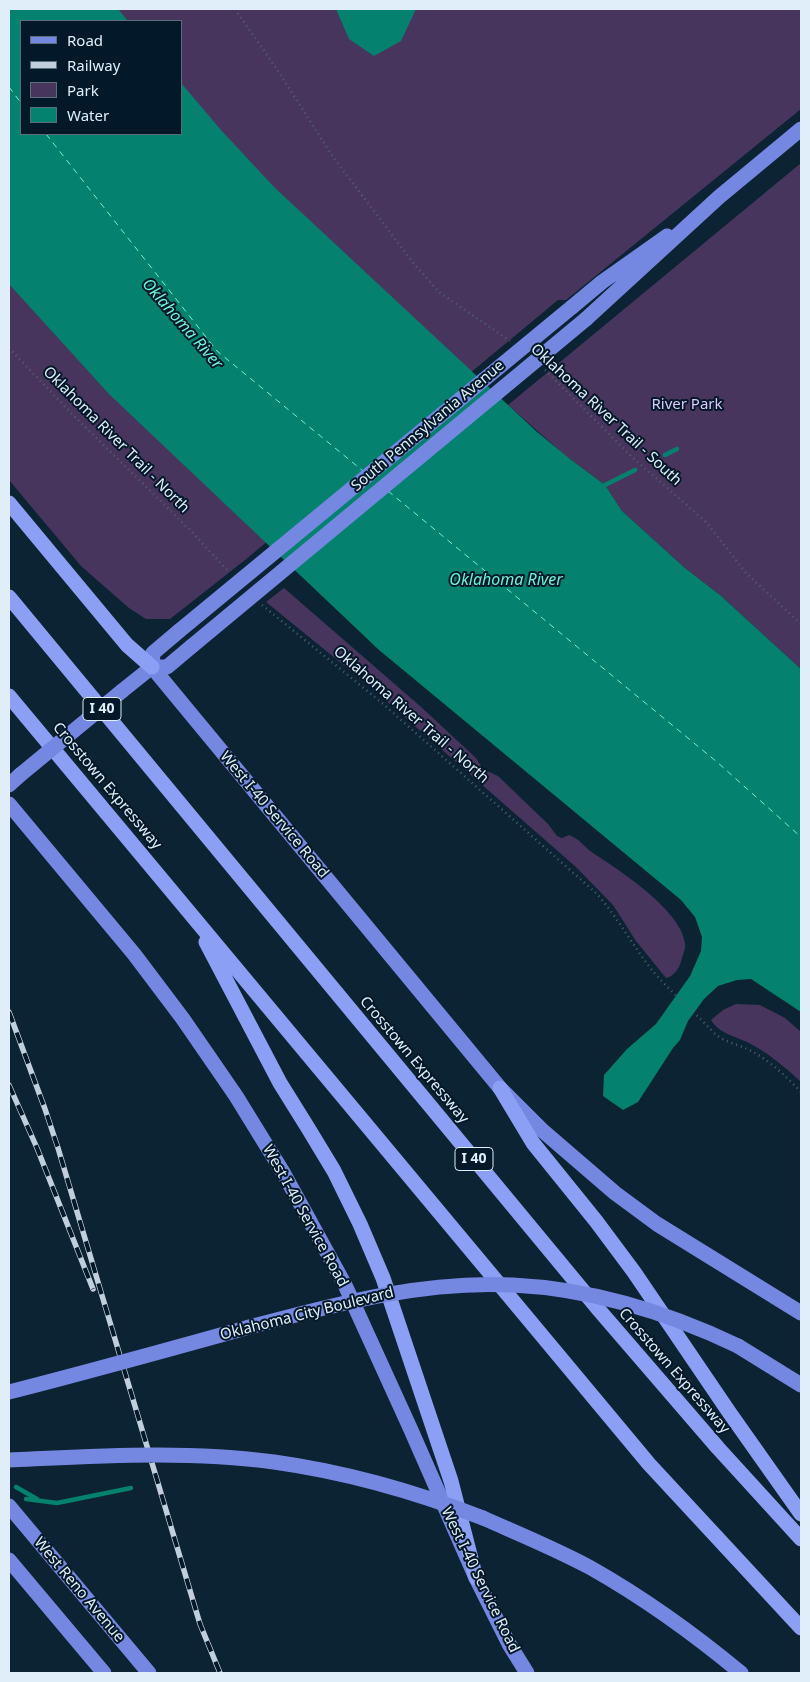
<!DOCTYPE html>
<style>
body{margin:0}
#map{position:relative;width:810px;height:1682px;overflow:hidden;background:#0b2333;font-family:"Noto Sans",sans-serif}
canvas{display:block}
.frame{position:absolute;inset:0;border:10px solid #e0eef9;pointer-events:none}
.legend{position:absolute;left:20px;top:20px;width:162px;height:115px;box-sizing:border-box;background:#031929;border:1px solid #5b6e7c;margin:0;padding:6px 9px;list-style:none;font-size:15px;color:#e0eef9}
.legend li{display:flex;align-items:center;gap:10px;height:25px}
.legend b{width:25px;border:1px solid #5b6e7c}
</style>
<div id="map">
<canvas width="810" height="1682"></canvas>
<div class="frame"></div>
<ul class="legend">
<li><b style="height:6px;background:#7588e1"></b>Road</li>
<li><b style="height:6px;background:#c0cfdb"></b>Railway</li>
<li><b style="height:14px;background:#48355e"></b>Park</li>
<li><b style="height:14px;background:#04816f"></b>Water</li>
</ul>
</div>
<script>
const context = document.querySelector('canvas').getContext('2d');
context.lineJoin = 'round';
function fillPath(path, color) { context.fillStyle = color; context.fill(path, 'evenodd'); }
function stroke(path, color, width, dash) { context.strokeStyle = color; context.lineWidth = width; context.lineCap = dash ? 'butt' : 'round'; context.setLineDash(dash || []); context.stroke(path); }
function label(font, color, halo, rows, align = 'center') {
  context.font = font + ' "Noto Sans",sans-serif'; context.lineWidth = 4; context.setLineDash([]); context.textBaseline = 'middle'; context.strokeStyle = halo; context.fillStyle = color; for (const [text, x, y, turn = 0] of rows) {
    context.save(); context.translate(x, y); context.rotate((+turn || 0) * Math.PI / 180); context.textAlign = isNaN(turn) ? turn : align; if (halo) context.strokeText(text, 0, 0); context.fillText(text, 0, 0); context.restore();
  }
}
fillPath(new Path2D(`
 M9 9H801V109L566 300H558L245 560 170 619H146L129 608 81 566 9 480ZM21 21H181V134H21Z
 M801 163V669L720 595 685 568 622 511 605 485 567 457 508 405Z
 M284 588 420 706 476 758 483 769 498 776 548 824 557 836 562 838 569 835C580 839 584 847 593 853 619 870 681 910 685 943 686 948 683 954 682 958 680 967 675 976 666 978L636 941 613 905 576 867 368 685 266 602Z
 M736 1004 760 1005 785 1018 801 1032V1082C785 1067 767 1052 747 1042 734 1036 720 1034 711 1020L723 1010Z`), '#48355e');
fillPath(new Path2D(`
 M9 9H118L128 21H21V134H181V83L221 130 274 187 536 431 570 459 605 485 622 511 685 568 720 595 801 669V1012L751 979 737 980 718 986 704 999 688 1021 680 1040 673 1048 638 1102 623 1110 603 1096 604 1075 627 1049 656 1024 690 976 701 951 702 937 695 917 681 900 379 650 109 394 9 284Z
 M336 9H416L401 41 374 56 349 39Z`), '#04816f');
stroke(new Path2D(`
 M665 455 677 449
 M605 485 635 470
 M16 1487 37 1499
 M26 1499 57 1503 131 1488`), '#04816f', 4.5);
stroke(new Path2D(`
 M9 87 21 103
 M46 134 217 351 363 471
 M388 491 717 762 801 837`), '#69f5da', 1, [6, 5]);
stroke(new Path2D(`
 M235 9 278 71 333 157 414 264 439 292 510 341
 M9 348 73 415 189 529 228 571
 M545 370 632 457 707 523 746 573 801 624
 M262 605 382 703 596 893C617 916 632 945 652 970 671 993 695 1012 715 1034 726 1043 741 1045 753 1052 771 1062 787 1077 801 1092`), '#4e6271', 2.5, [1, 4]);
stroke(new Path2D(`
 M572 307 602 282 667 236
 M586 319 719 197 801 129
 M152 667 500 1088 543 1131 615 1193 657 1224 801 1313
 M152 667 153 653 179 631
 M122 691 152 667H167L192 646
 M9 785 20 775
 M9 804 134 954 183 1019 236 1096 284 1174 345 1285 411 1430 476 1578 509 1644 527 1673
 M738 1346 801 1385
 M9 1506 149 1673
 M483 1518C519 1534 556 1549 591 1568 644 1598 694 1634 741 1673
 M9 1560 104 1673`), '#7588e1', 15);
stroke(new Path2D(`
 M9 503 127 645 152 667
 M9 597 599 1310 718 1448 801 1539
 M9 696 649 1464 801 1628
 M206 942 280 1083 308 1128 334 1171 360 1224 383 1278 451 1481 476 1578
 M500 1088 533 1143 596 1221 634 1272 729 1412 801 1514`), '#8b9ff4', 15);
const rail = new Path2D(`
 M9 1012 45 1109 58 1148 200 1624 220 1673
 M9 1085 37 1148 93 1289`);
stroke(rail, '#c0cfdb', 5.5);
stroke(rail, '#031929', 4, [11]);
stroke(new Path2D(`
 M179 631 572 307
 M192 646 586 319
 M20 775 122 691
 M9 1392C88 1372 167 1350 246 1328 333 1305 422 1280 513 1285 593 1289 667 1312 738 1346
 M9 1460C97 1456 186 1450 274 1462 346 1472 416 1492 483 1518`), '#7588e1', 15);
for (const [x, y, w] of [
 [102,709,38],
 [474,1159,38]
]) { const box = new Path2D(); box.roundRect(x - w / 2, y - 11.5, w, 23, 4); context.fillStyle = '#031929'; context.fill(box); stroke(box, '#e0eef9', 1); }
label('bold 14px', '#e0eef9', null, [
 ["I 40",102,709],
 ["I 40",474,1159]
]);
label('15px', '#dec7fc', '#031929', [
 ["River Park",687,405]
]);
label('15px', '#e0eef9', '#031929', [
 ["Oklahoma River Trail - South",606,415,43],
 ["South Pennsylvania Avenue",428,426,-40],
 ["Oklahoma River Trail - North",116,440,45],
 ["Oklahoma River Trail - North",411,715,41],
 ["Crosstown Expressway",107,786,50],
 ["West I-40 Service Road",274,815,50],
 ["Crosstown Expressway",414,1060,50],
 ["West I-40 Service Road",305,1216,61],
 ["Oklahoma City Boulevard",307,1314,-14],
 ["Crosstown Expressway",674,1371,49],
 ["West I-40 Service Road",480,1580,64],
 ["West Reno Avenue",79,1590,50]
]);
label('italic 16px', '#69f5da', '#031929', [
 ["Oklahoma River",182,324,49],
 ["Oklahoma River",506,580]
]);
</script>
